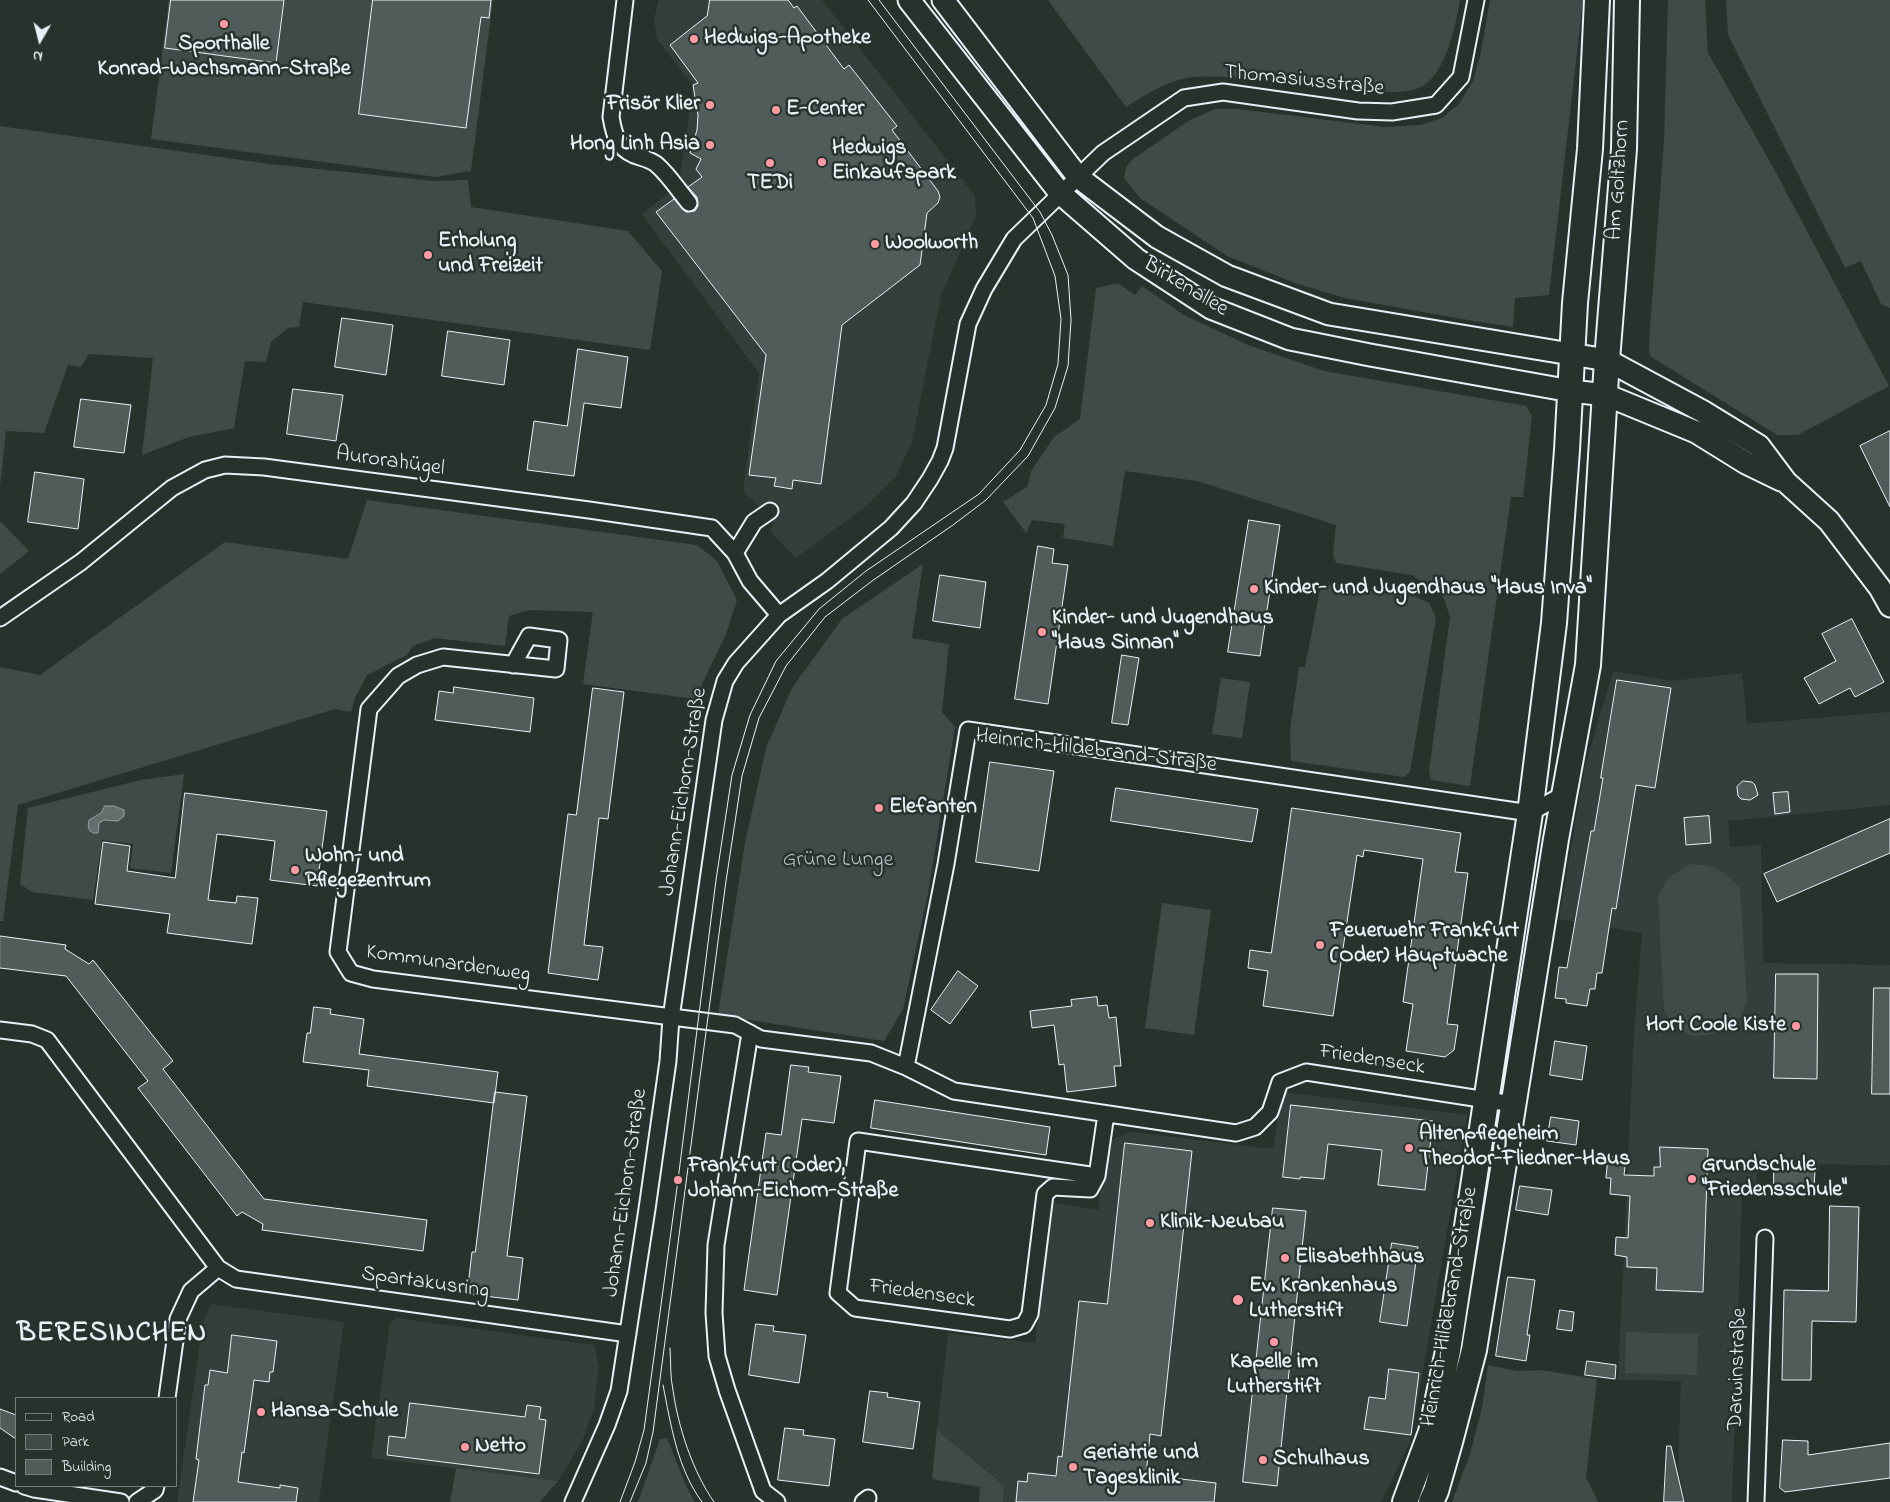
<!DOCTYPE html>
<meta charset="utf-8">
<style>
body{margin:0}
#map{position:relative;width:1890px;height:1502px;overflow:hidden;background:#26332d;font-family:"Indie Flower",sans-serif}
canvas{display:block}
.legend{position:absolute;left:15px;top:1397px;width:162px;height:90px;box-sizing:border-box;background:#26332d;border:1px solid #747f7e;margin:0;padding:6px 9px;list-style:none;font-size:15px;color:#e8f1f8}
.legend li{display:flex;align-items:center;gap:10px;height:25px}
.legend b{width:25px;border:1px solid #747f7e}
.north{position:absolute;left:15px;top:15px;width:50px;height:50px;-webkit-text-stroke:4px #26332d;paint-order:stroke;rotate:188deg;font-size:14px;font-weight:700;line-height:20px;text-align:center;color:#e8f1f8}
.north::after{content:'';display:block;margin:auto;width:18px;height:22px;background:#e8f1f8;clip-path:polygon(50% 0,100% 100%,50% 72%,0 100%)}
</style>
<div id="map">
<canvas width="1890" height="1502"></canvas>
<ul class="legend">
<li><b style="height:6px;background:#26332d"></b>Road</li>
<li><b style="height:14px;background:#3e4b47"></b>Park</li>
<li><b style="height:14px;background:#505c59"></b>Building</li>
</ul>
<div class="north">N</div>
</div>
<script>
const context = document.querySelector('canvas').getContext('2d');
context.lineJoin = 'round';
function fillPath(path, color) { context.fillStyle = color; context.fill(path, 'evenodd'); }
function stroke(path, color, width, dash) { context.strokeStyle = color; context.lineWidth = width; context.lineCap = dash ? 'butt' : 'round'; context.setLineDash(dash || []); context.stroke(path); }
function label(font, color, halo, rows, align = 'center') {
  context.font = font + ' "Indie Flower",sans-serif'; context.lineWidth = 5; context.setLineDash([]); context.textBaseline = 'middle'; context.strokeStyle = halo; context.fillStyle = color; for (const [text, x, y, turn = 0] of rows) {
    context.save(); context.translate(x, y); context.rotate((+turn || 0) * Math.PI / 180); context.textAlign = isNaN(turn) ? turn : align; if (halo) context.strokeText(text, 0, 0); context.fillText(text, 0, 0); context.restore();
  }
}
fillPath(new Path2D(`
 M659 0H822L975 196 976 216 941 296 912 442 896 476 864 508 796 558 769 530 775 524 743 490 759 373 642 214 679 185 693 86 657 39 654 19Z
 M1613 671 1671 681 1742 673 1747 724 1890 712V805L1728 821 1730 847 1761 845 1763 963 1890 965V1165L1757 1164V1193L1742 1195 1732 1502H1686L1678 1467 1681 1381 1618 1380 1634 1032 1642 933 1559 919 1585 766Z
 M1282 1092 1467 1115 1411 1440 1381 1502H1003L1004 1484 937 1430 948 1333 1035 1343 1053 1203 1098 1210 1107 1142 1131 1132 1273 1149Z
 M211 1304 344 1322 319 1502H177L203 1322Z
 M396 1318 594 1345 599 1366 594 1408 582 1442 558 1481 371 1458 390 1323Z`), '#333f3a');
fillPath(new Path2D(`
 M169 0H493L471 171 436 177 151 139Z
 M1048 0H1460C1456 25 1446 72 1423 86 1403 98 1358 89 1336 86 1299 83 1262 78 1225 77 1215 77 1205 76 1195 77 1169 79 1147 94 1126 107Z
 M1490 0H1583L1549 295 1515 298 1513 327 1468 320 1345 298 1295 283 1227 256 1140 198 1124 178 1126 167 1133 159 1190 120 1215 109H1238L1385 127 1421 125 1442 118 1459 104 1473 81 1481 52Z
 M1668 0H1705L1708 53 1773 167 1889 386 1798 435H1777L1650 356 1649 343 1664 140Z
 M1726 0H1890V308L1881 304 1861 261 1845 268 1728 35Z
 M0 126 270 164 433 181 468 180 471 207 628 231 662 271 650 350 303 302 299 327 288 328 271 342 266 362 245 361 234 428 189 437 142 455 153 358 89 354 81 367 68 365 44 433 6 431 0 487Z
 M1118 283 1135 295 1142 286 1184 315 1248 345 1324 371 1526 406 1532 416 1523 497H1511L1470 786 1431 780 1429 771 1450 617 1444 598 1412 575 1336 563 1333 554 1336 525 1197 481 1125 471 1113 546 1063 538 1065 524 1032 520 1026 533 1003 502 1028 486 1031 471 1054 437 1080 419 1096 288Z
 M367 500 697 545 717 561 737 600 726 634 695 699 583 684 593 612 529 610 509 616 505 646 435 638 413 646 407 655 367 675 355 698 351 712 335 709 18 805 3 921H0V667L40 675 225 542 348 559Z
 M0 521 29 551 0 574Z
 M923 564 912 638 949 644 942 712 955 727 928 893 903 1009 884 1041 718 1015 745 843 766 748 792 688 842 619Z
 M1321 584 1416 597 1429 603 1436 618 1410 772 1404 777 1291 761 1290 730 1299 667H1305Z
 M1221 678 1250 682 1242 738 1212 734Z
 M184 774 171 873 130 868 133 844 102 840 93 900 32 892 20 884 28 808 141 780Z
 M1690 864C1718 866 1721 869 1740 888L1747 1001C1744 1009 1741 1018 1734 1024 1724 1033 1697 1040 1686 1033 1677 1028 1670 1019 1664 1011L1658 896 1668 878Z
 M1162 903 1211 910 1194 1035 1145 1028Z
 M1626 1332 1698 1334 1697 1375 1625 1373Z
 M1488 1365 1517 1371 1541 1370 1597 1379 1586 1477 1598 1502H1452L1470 1454 1482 1408Z
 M937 1430 1004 1485 1003 1502H979L980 1487 932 1479Z
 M667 1438 686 1486 695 1502H638L660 1439Z
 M456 1468 558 1481 540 1502H450Z`), '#3e4b47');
const water = new Path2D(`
 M105 806H114L124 810V816L118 821 104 820 99 823 98 833C89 834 87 828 89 820L101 813Z`);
fillPath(water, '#636f6d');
stroke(water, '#98a3a5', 1);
const building = new Path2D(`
 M171 0H284L276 63 165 48Z
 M373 0H491L489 18 481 17 466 128 359 114Z
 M710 0H788L794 8 797 6 844 69 849 65 897 126 892 130 938 191 940 197 938 203 927 213 920 265 842 325 821 484 793 480 792 489 774 486 776 478 749 475 766 355 656 212 674 199 686 212 695 211 698 206 697 197 688 187 702 177 696 169 701 159 690 153 697 130 698 115 693 85 698 83 670 45 707 16Z
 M342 318 393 325 386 375 335 367Z
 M448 331 510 340 504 385 442 376Z
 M578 349 628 357 621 408 584 403 574 476 527 470 534 421 567 426Z
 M293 389 343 395 336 441 287 434Z
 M81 399 131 405 124 453 74 447Z
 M1890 431V507L1860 446Z
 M35 472 84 479 78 529 28 522Z
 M1249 520 1280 525 1260 656 1228 652Z
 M1038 546 1054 549 1052 563 1068 565 1048 704 1015 699Z
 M940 575 986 582 980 628 933 621Z
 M1852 619 1884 682 1855 697 1850 688 1819 704 1804 678 1836 661 1822 634Z
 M1122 655 1139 658 1128 725 1112 723Z
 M1617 680 1671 688 1655 788 1636 785 1616 909 1612 908 1602 973H1597L1595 989H1590L1587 1006 1566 1003V999L1555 998 1559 967 1567 968 1591 831H1594L1603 778H1601Z
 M454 687 534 698 530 732 435 720 439 691 453 693Z
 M593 688 624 692 608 819 599 818 584 945 603 947 598 980 548 973 568 814 576 815Z
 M990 762 1054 771 1039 871 976 862Z
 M1743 781 1752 782 1755 785 1758 795 1750 800 1741 799 1738 796 1737 787Z
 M1116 788 1258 809 1252 842 1111 821Z
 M1788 792 1790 812 1775 814 1773 793Z
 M185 793 327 811 317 886 270 880 275 841 217 834 208 900 236 903 237 896 258 898 252 944 167 933 170 914 95 904 103 842 130 846 127 871 175 878Z
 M1292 808 1461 833 1455 872 1468 873 1447 1024 1458 1025 1454 1050 1445 1057 1406 1051 1413 1004 1403 1002 1423 859 1364 850 1363 857 1357 855 1333 1016 1263 1006 1268 971 1248 968 1250 950 1271 953Z
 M1709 816 1711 843 1686 845 1684 818Z
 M1890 819V853L1777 902 1764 874Z
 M0 936 66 945 65 949 89 964 93 960 173 1061 163 1069 264 1199 427 1220 423 1251 262 1230 263 1224 242 1212 237 1216 138 1088 148 1081 66 976 0 968Z
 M958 971 978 986 950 1024 931 1010Z
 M1776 974H1818L1817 1079 1774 1078Z
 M1874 988H1890V1094H1872Z
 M1097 997 1098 1006 1107 1005 1109 1018 1116 1017 1121 1066H1114L1116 1086 1067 1092 1064 1064 1059 1065 1054 1025 1032 1028 1030 1011 1072 1006 1071 1000Z
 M314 1007 331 1009 330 1014 364 1019 359 1054 498 1072 494 1103 367 1086 369 1070 303 1062 307 1033H310Z
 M1555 1041 1587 1046 1582 1080 1550 1075Z
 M791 1065 809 1067 808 1072 841 1076 834 1123 802 1119 777 1295 744 1290 766 1133 781 1135Z
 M495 1092 527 1096 507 1256 523 1258 518 1300 467 1294 472 1252H475Z
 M875 1100 1050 1127 1046 1155 871 1128Z
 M1291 1105 1433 1121 1425 1190 1378 1185 1382 1150 1328 1144 1324 1179 1300 1177V1179L1283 1177Z
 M1551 1117 1579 1121 1576 1145 1547 1141Z
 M1125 1143 1192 1151 1161 1436 1150 1434 1146 1475 1216 1483 1214 1502H1016L1018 1481 1027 1482 1028 1473 1056 1476 1058 1456 1062 1457 1079 1301 1107 1304Z
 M1660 1147 1708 1149 1703 1292 1656 1290 1657 1268 1627 1267V1257L1615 1255 1616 1237 1628 1238 1630 1196 1610 1194 1611 1178H1606L1608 1156 1626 1158 1624 1175 1654 1176V1167H1660Z
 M1774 1169 1815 1170 1814 1188 1774 1187Z
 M1520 1186 1552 1190 1548 1215 1516 1210Z
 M1830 1206 1859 1207 1856 1322 1812 1321 1811 1380H1782L1784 1290 1828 1291Z
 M1273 1208 1306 1211 1277 1486 1243 1482Z
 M1392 1243 1418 1247 1407 1326 1380 1322Z
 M1508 1277 1535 1280 1527 1335H1530L1526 1361 1496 1356Z
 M1560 1310 1574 1312 1572 1331 1557 1329Z
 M756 1324 774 1326 773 1331 806 1335 799 1383 749 1375Z
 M232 1335 277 1341 273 1372H270L269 1382 254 1380 244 1453 242 1452 238 1482 280 1488V1485L298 1488 296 1502H193L199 1460 196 1459 205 1385H208L210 1370 227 1373Z
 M1587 1361 1616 1365 1615 1379 1585 1375Z
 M1389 1369 1419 1373 1411 1435 1364 1429 1369 1397 1385 1399Z
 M870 1391 888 1393 887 1397 920 1402 913 1449 863 1442Z
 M410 1403 525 1417 527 1405 541 1407 539 1419 546 1420 539 1474 387 1455 389 1436 405 1438Z
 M0 1409 16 1415V1439L0 1428Z
 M785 1428 804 1430 803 1435 835 1439 829 1486 778 1480Z
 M1783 1440 1808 1441V1455L1890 1443V1478L1785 1492 1780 1488Z
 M1667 1446H1671L1684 1502H1664Z`);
fillPath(building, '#505c59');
stroke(building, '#e8f1f8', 1);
const street = new Path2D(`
 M625 0 611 117C614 134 617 148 634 155 642 158 649 159 656 164 669 175 678 190 689 203
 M735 553 754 522 770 511
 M0 618 81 562 172 488 205 470 225 465 264 467 589 510 712 528 735 553 750 581 779 615
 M513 665 529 636 559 640 556 669 443 657 417 665 398 676 369 709 338 952 351 973 373 979 735 1025 761 1039 871 1053 906 1067 954 1091 1236 1133 1255 1127 1270 1112 1280 1082 1306 1072 1513 1104
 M0 1030 32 1034 47 1040 218 1268 236 1279 628 1334
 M750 1033 716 1245 714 1313 717 1356 727 1390 763 1491 777 1502
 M906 1067 946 864 968 730 1530 813 1564 794
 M1097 1176 1090 1189 1053 1187 1045 1194 1030 1314 1024 1325 1010 1329 855 1308 838 1293 858 1141 1097 1176 1106 1114
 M167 1398 178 1319 191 1291 218 1268
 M0 1477 16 1483
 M24 1486 34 1489 121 1502
 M137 1502 155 1490 156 1486
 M573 1502 607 1425 619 1391 647 1209 668 1061 671 1018 714 720 725 681 736 663 779 615 827 581 891 528 914 503 930 479 940 461 945 448 968 324 984 289 1014 239 1103 153 1184 98 1223 92 1358 111 1392 112 1436 105 1461 77 1476 0
 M863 1502 868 1498
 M1756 1502 1765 1238`);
const secondary = new Path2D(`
 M909 0 1060 193 1136 259 1211 308 1290 339 1370 355 1571 391 1606 395 1696 432 1746 463 1781 480
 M943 0 1078 177 1157 237 1227 276 1329 314 1607 360 1702 411 1759 446 1786 482 1829 521 1880 588 1890 606`);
const primary = new Path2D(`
 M1405 1502 1431 1432 1448 1351 1530 813 1554 623 1567 450 1575 303 1590 149 1597 0
 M1431 1502 1436 1491 1450 1442 1474 1350 1556 839 1588 665 1607 360 1624 149 1627 0`);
stroke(street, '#e8f1f8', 19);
stroke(secondary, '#e8f1f8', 25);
stroke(primary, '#e8f1f8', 28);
stroke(street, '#26332d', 15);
stroke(secondary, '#26332d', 21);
stroke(primary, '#26332d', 24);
stroke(new Path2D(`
 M670 1348C671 1362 670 1377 673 1390 678 1427 693 1472 714 1502
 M663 1385C671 1425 677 1468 702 1502
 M620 1502 635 1462 644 1430 678 1180 716 880 732 775 750 715 776 661 819 609 866 571 979 494 1020 450 1046 405 1058 364 1061 319 1055 276 1033 218 868 0
 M630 1502 646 1463 653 1432 726 881 742 776 759 718 786 666 825 617 872 581 953 525 986 500 1028 456 1055 408 1068 366 1071 320 1068 275 1052 235 1040 212 879 0`), '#e8f1f8', 1);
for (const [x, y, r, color] of [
 [224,24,5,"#ff9aa2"],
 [694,39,5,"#ff9aa2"],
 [710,105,5,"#ff9aa2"],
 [776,110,5,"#ff9aa2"],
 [710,145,5,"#ff9aa2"],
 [822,162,5,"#ff9aa2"],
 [770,163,5,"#ff9aa2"],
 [875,244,5,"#ff9aa2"],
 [428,255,5,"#ff9aa2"],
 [1254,589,5,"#ff9aa2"],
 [1042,632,5,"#ff9aa2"],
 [879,808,5,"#ff9aa2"],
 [295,870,5,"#ff9aa2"],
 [1320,945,5,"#ff9aa2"],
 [1796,1026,5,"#ff9aa2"],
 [1409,1148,5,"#ff9aa2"],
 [1692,1179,5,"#ff9aa2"],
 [678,1180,5,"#ff9aa2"],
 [1150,1223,5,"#ff9aa2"],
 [1285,1258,5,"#ff9aa2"],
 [1238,1300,6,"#ff9aa2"],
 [1274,1342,5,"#ff9aa2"],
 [261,1412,5,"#ff9aa2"],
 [465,1447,5,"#ff9aa2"],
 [1263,1460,5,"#ff9aa2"],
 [1073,1467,5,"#ff9aa2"]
]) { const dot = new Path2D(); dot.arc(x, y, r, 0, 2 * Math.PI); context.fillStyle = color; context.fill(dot); stroke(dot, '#26332d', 2); }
label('bold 22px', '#e8f1f8', '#26332d', [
 ["Hedwigs-Apotheke",704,39],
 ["Sporthalle",224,45,"center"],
 ["Konrad-Wachsmann-Straße",224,70,"center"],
 ["Frisör Klier",700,105,"right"],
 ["E-Center",786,110],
 ["Hong Linh Asia",700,145,"right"],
 ["Hedwigs",832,149],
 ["Einkaufspark",832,174],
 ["TEDi",770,184,"center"],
 ["Erholung",438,242],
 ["und Freizeit",438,267],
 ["Woolworth",885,244],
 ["Kinder- und Jugendhaus \"Haus Inva\"",1264,589],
 ["Kinder- und Jugendhaus",1052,619],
 ["\"Haus Sinnan\"",1052,644],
 ["Elefanten",889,808],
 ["Wohn- und",305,857],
 ["Pflegezentrum",305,882],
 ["Feuerwehr Frankfurt",1330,932],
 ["(Oder) Hauptwache",1330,957],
 ["Hort Coole Kiste",1786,1026,"right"],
 ["Altenpflegeheim",1419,1135],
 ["Theodor-Fliedner-Haus",1419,1160],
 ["Grundschule",1702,1166],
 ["\"Friedensschule\"",1702,1191],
 ["Frankfurt (Oder),",688,1167],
 ["Johann-Eichorn-Straße",688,1192],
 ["Klinik-Neubau",1160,1223],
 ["Elisabethhaus",1295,1258],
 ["Ev. Krankenhaus",1249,1287],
 ["Lutherstift",1249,1312],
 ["Kapelle im",1274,1363,"center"],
 ["Lutherstift",1274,1388,"center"],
 ["Hansa-Schule",271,1412],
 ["Netto",475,1447],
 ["Geriatrie und",1083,1454],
 ["Tagesklinik",1083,1479],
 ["Schulhaus",1273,1460]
], 'left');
label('22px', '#e8f1f8', '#26332d', [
 ["Thomasiusstraße",1304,82,6],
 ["Am Goltzhorn",1620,180,-86],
 ["Birkenallee",1185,288,31],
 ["Aurorahügel",390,463,8],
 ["Heinrich-Hildebrand-Straße",1096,752,7],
 ["Johann-Eichorn-Straße",685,792,-81],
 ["Kommunardenweg",448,965,8],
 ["Friedenseck",1372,1061,9],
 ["Johann-Eichorn-Straße",627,1193,-82],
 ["Spartakusring",425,1284,8],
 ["Friedenseck",922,1295,8],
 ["Heinrich-Hildebrand-Straße",1451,1307,-80],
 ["Darwinstraße",1739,1369,-88]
]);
label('22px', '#b5bfc3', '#26332d', [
 ["Grüne Lunge",838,861]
]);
context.letterSpacing = '1px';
label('bold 28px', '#e8f1f8', '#26332d', [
 ["BERESINCHEN",112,1335]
]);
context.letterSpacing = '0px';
</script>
